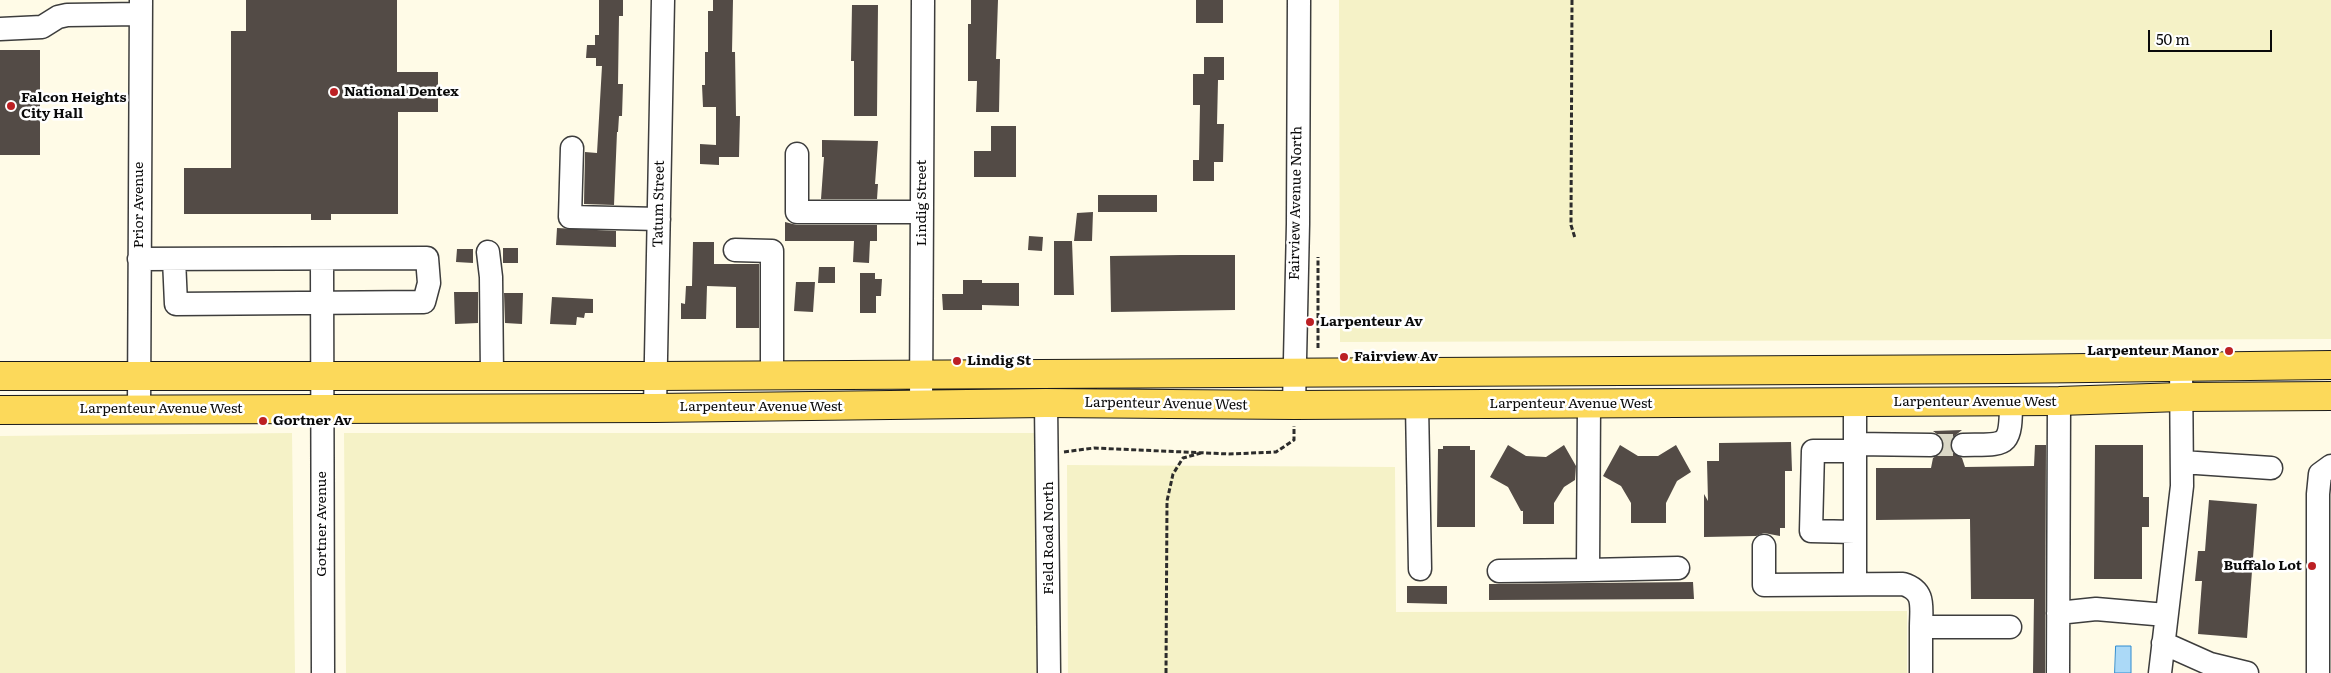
<!DOCTYPE html>
<style>
body{margin:0}
#map{position:relative;width:2331px;height:673px;overflow:hidden;background:#fffbe7;font-family:Literata,serif}
canvas{display:block}
.scale{position:absolute;left:2148px;top:30px;width:124px;height:22px;box-sizing:border-box;border:2px solid #0a0a0a;border-top:0;padding-left:6px;font-size:15px;line-height:18px;white-space:nowrap;color:#0a0a0a;-webkit-text-stroke:4px #fff;paint-order:stroke}
</style>
<div id="map">
<canvas width="2331" height="673"></canvas>
<div class="scale">50 m</div>
</div>
<script>
const context = document.querySelector('canvas').getContext('2d');
context.lineJoin = 'round';
function fillPath(path, color) { context.fillStyle = color; context.fill(path, 'evenodd'); }
function stroke(path, color, width, dash) { context.strokeStyle = color; context.lineWidth = width; context.lineCap = dash ? 'butt' : 'round'; context.setLineDash(dash || []); context.stroke(path); }
function label(font, color, halo, rows, align = 'center') {
  context.font = font + ' Literata,serif'; context.lineWidth = 5; context.setLineDash([]); context.textBaseline = 'middle'; context.strokeStyle = halo; context.fillStyle = color; for (const [text, x, y, turn = 0] of rows) {
    context.save(); context.translate(x, y); context.rotate((+turn || 0) * Math.PI / 180); context.textAlign = isNaN(turn) ? turn : align; if (halo) context.strokeText(text, 0, 0); context.fillText(text, 0, 0); context.restore();
  }
}
fillPath(new Path2D(`
 M1339 0H2331V339L1340 342Z
 M292 433 295 673H0V436Z
 M344 433H1041V673H346Z
 M1067 465 1395 467 1396 612 1907 611V673H1068Z`), '#f5f2c7');
const water = new Path2D(`
 M2116 646H2131V673H2115Z`);
fillPath(water, '#abd9f7');
stroke(water, '#308cd0', 1);
fillPath(new Path2D(`
 M246 0H397V72H438V112H398V214H331V220H311V214H184V168H231V31H246Z
 M599 0H623V16H619L618 84H623L622 116H619L618 132H617L614 205 584 204 585 152 597 153 602 66H596V58H586L587 45H595V35H599Z
 M713 0H733L732 52H735L736 116H740L739 157H719V165L700 164V144L716 145V107H703L702 85H705V52H708V11H713Z
 M971 0H998L996 59H1000L999 112H976L977 81H968V24H971Z
 M1196 0H1223V23H1196Z
 M852 5H878L877 116H854V61H851Z
 M0 50H40V155H0Z
 M1204 57H1224V80H1218L1217 124H1224L1223 162H1214V181H1193V160H1199L1200 105H1193V74H1204Z
 M991 126H1016V177H974V151H991Z
 M822 140 878 141 875 184H878L877 199H821L824 157H822Z
 M1098 195H1157V212H1098Z
 M1093 212 1092 241H1074L1077 213Z
 M785 222 797 225H877V241H870L869 263 853 262 854 241H785Z
 M557 228 616 231V247L556 245Z
 M1029 236 1043 237 1042 251 1028 250Z
 M1054 241H1072L1074 295H1054Z
 M693 242H714V264H759V328H736V287L707 286 706 319H681V303L685 304 686 286H692Z
 M503 248H518V263H503Z
 M457 249H473V263L456 262Z
 M1181 255H1235V310L1111 312 1110 256Z
 M819 267H835V283H818Z
 M860 273H875V279H882L881 296H876V313H860Z
 M963 280H982V283H1019V306L982 305V310H943L942 294H963Z
 M796 282H815L813 312 794 311Z
 M454 292H478V323L455 324Z
 M504 293H523L522 324 505 323Z
 M552 297 593 299V313H585L584 318 577 317 576 325 550 324Z
 M1962 430 1952 438 1950 446 1952 452 1962 458 1965 467 2034 466 2035 445H2046L2045 673H2033L2034 599H1971L1970 519 1876 520V468H1931L1933 458 1942 452 1944 446 1942 438 1933 431Z
 M1791 442 1792 471H1785V528H1780V536L1764 533 1756 536 1704 537V494L1708 501 1707 461H1719V443Z
 M1508 445 1526 456 1546 457 1564 445 1576 466 1575 480 1564 487 1554 503V524H1523V511H1521L1508 487 1490 477Z
 M1620 445 1638 456H1658L1676 445 1691 472 1677 481 1666 503V523H1631V503L1621 486 1603 476Z
 M2095 445H2143V497H2149V527H2142V579H2094Z
 M1443 446H1470V450H1475V527H1437L1438 449H1443Z
 M2209 500 2257 504 2247 638 2198 634 2202 581H2195L2198 551H2205Z
 M1693 582 1694 599 1489 600V584Z
 M1407 586H1447V604L1407 603Z`), '#534b46');
stroke(new Path2D(`
 M1931 445H1963`), '#dad7c6', 22, [22, 11]);
const minor = new Path2D(`
 M0 29 42 27 58 17 67 15 140 14
 M572 148 570 217 659 219
 M797 154V212H922
 M735 250 772 251V375
 M488 252 491 277 492 376
 M139 259 427 258 429 283 424 302 176 304 174 259
 M322 260 323 673
 M1046 403 1049 673
 M1589 404 1588 570 1678 568
 M1294 405 1298 224 1299 0
 M1417 405 1420 569
 M921 406 923 0
 M655 408 663 0
 M139 409 141 0
 M1855 444 1931 445
 M1963 445C2007 444 2011 449 2011 401
 M2182 462 2271 468
 M1855 532 1811 531 1813 451H1855
 M1764 546V585L1903 584C1926 591 1921 607 1921 627
 M1499 571 1588 570
 M1855 584V402
 M2058 613 2096 609 2166 615
 M2163 643 2210 664 2247 673
 M1921 673V627H2010
 M2058 673 2059 401
 M2160 673 2182 486 2181 365
 M2318 673V494L2320 474 2331 466`);
const major = new Path2D(`
 M0 376H655L2008 369 2331 365
 M0 410 655 408 1046 403 1294 405 2059 401 2181 397 2331 396`);
stroke(minor, '#3d3d3d', 25);
stroke(major, '#1b1b1b', 30);
stroke(new Path2D(`
 M1572 0 1571 225 1575 238
 M1318 348V257
 M1064 452 1094 448 1229 454 1276 452 1294 440V426
 M1166 673 1167 501 1173 474 1183 458 1201 453`), '#2c2c2c', 3, [5, 2.5]);
stroke(minor, '#fff', 22);
stroke(major, '#fcd95a', 28);
for (const [x, y, r, color] of [
 [334,92,5,"#bc2024"],
 [11,106,5,"#bc2024"],
 [1310,322,5,"#bc2024"],
 [2229,351,5,"#bc2024"],
 [1344,357,5,"#bc2024"],
 [957,361,5,"#bc2024"],
 [263,421,5,"#bc2024"],
 [2312,566,5,"#bc2024"]
]) { const dot = new Path2D(); dot.arc(x, y, r, 0, 2 * Math.PI); context.fillStyle = color; context.fill(dot); stroke(dot, '#fff', 2); }
label('bold 14px', '#0a0a0a', '#fff', [
 ["National Dentex",344,92],
 ["Falcon Heights",21,98],
 ["City Hall",21,114],
 ["Larpenteur Av",1320,322],
 ["Larpenteur Manor",2219,351,"right"],
 ["Fairview Av",1354,357],
 ["Lindig St",967,361],
 ["Gortner Av",273,421],
 ["Buffalo Lot",2302,566,"right"]
], 'left');
label('14px', '#0a0a0a', '#fff', [
 ["Lindig Street",922,203,-90],
 ["Fairview Avenue North",1296,203,-89],
 ["Tatum Street",659,204,-89],
 ["Prior Avenue",139,205,-90],
 ["Larpenteur Avenue West",1975,402],
 ["Larpenteur Avenue West",1166,404,1],
 ["Larpenteur Avenue West",1571,404],
 ["Larpenteur Avenue West",761,407],
 ["Larpenteur Avenue West",161,409],
 ["Gortner Avenue",322,524,-90],
 ["Field Road North",1049,538,-90]
]);
</script>
